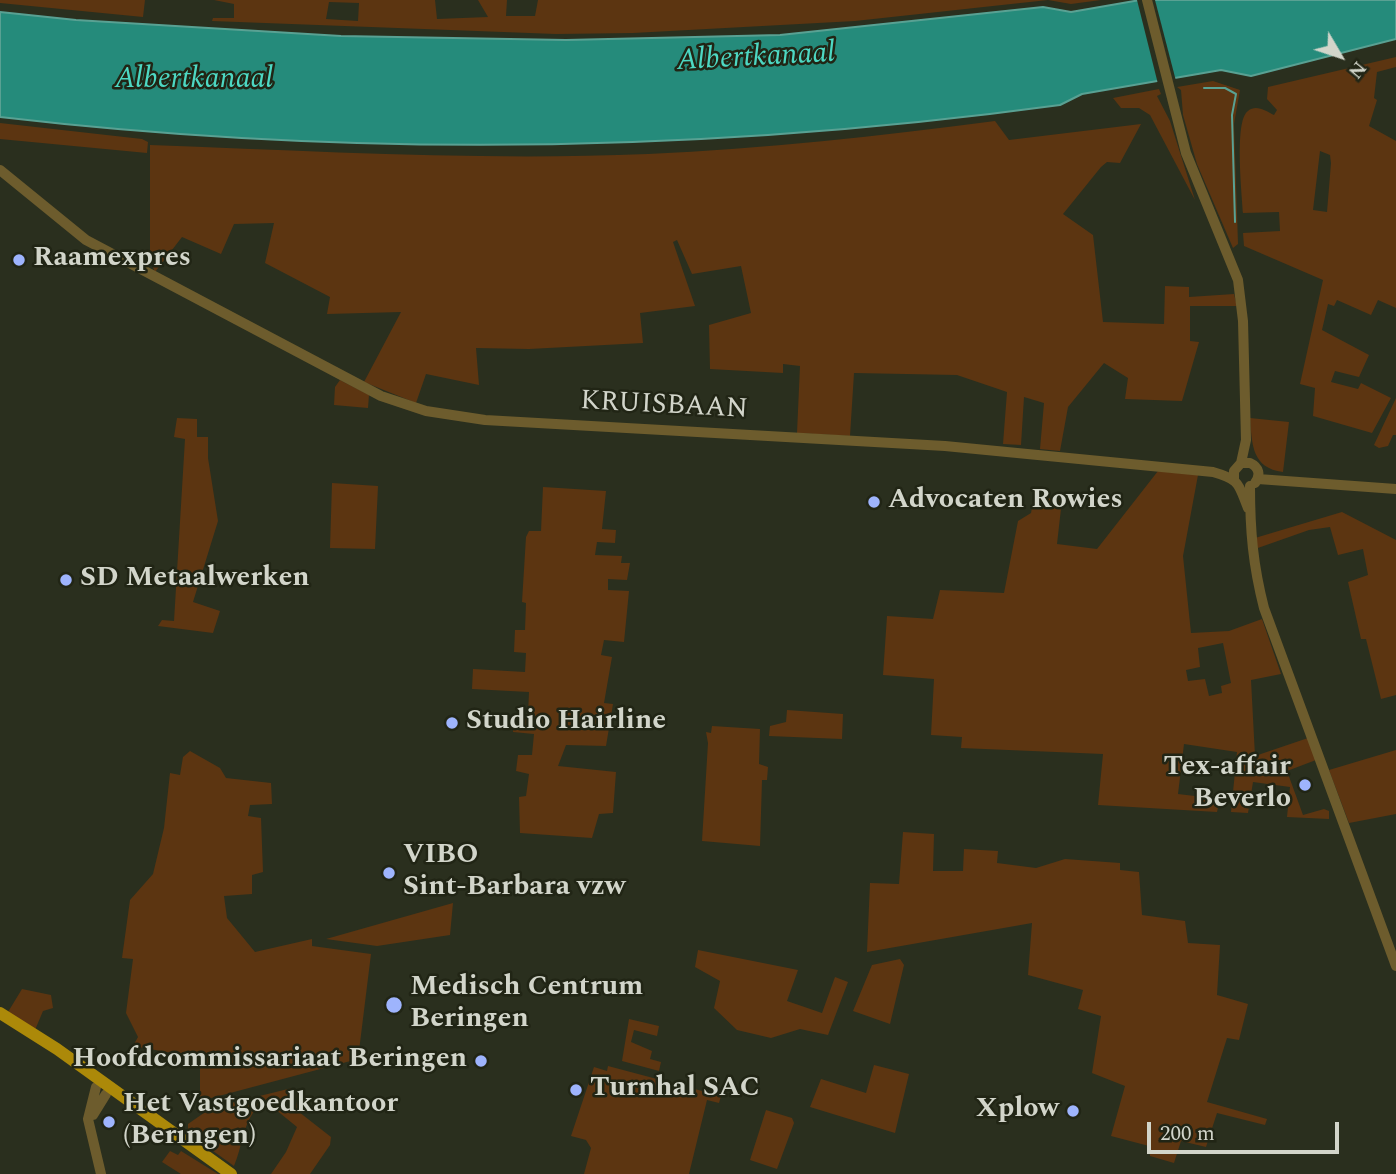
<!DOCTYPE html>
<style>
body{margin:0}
#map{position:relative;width:1396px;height:1174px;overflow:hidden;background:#2a2f1e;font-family:Spectral,serif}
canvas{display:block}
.north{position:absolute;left:1305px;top:21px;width:70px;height:70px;-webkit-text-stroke:5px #212515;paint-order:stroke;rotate:129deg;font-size:19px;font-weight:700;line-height:28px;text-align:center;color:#d2d5ca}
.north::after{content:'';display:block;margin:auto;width:24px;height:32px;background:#d2d5ca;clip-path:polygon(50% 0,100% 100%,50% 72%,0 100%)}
.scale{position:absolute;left:1147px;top:1122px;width:192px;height:32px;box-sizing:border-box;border:4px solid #d2d5ca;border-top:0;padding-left:9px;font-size:21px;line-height:24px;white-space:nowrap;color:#d2d5ca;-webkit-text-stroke:5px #212515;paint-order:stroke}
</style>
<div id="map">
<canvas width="1396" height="1174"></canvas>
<div class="north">N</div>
<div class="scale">200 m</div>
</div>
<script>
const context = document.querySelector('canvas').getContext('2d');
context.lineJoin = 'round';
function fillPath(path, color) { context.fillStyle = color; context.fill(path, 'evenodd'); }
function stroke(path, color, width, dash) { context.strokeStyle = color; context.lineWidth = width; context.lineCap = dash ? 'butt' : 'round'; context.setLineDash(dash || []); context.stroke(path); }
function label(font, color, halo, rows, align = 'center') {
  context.font = font + ' Spectral,serif'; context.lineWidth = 5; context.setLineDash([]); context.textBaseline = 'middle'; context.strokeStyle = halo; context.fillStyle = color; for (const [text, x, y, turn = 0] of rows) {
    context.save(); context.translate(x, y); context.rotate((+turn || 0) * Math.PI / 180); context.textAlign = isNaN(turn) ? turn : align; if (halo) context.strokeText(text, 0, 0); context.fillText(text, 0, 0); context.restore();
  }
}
fillPath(new Path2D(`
 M0 0H145L143 17 0 3Z
 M214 0H435L437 19 488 17 478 0H507L506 16H535L538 0H1101L1071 4 1048 0 855 21 633 33 556 34 212 21 213 18H234V4ZM329 2 359 3 358 21 326 19Z
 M1396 57V67L1377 72 1374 98 1377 100 1369 126 1396 141V308L1378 300 1371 315 1337 300 1334 306 1328 304 1322 330 1369 355 1359 377 1335 371 1331 382 1358 389 1361 383 1391 398 1372 433 1313 416 1315 388 1300 384 1323 280 1244 246 1243 233 1280 231 1279 212 1243 213C1242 194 1234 120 1248 111 1256 104 1266 111 1274 115L1277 110 1267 99 1268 87ZM1320 151 1330 155 1331 163 1327 212 1313 210Z
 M1213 81 1240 90 1234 124 1238 244 1233 248 1197 164 1183 115 1181 90 1177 87Z
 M1159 89 1161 94 1157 96 1170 121 1195 200 1150 115 1139 108H1121L1113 98Z
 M995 121 1009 140 1141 124 1120 163 1107 162 1101 167 1063 214 1093 235 1103 322 1164 324 1165 286 1189 287V297L1234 294 1237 306H1190V341L1199 342 1182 401 1125 399 1128 378 1104 363 1068 407 1060 451 1040 449 1044 403 1024 397 1021 445 1003 444 1007 392 957 375 854 373 850 436 797 433 800 366 783 364V373L710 369 709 325 751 313 741 266 692 274 677 240 673 242 695 306 640 313 643 343 529 349 476 348 479 385 426 374 416 403 364 382 401 312 327 314 330 297 265 263 274 223 234 224 221 254 182 237 155 272 150 261V145C316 151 482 161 648 154 764 149 880 136 995 121Z
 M0 123 142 139 148 142 147 153 0 139Z
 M340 380 369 395 368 408 334 405 335 387Z
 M1396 398V435H1393L1388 446 1379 448 1374 445Z
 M177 418 197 419V437H208V458L218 521 193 602 220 611 213 633 158 626 162 620 174 621 185 439 174 437Z
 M1250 418 1289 422 1283 472C1252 468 1252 445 1250 418Z
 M1158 471 1198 475 1183 556 1191 633 1229 631 1262 619 1281 674 1251 680 1255 756 1308 738 1316 760 1287 771 1303 815 1324 809 1329 811V819L1287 817 1290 787 1253 782 1248 813 1231 812 1237 752 1184 744 1178 794 1220 799 1217 812 1098 805 1103 754 961 748 962 737 931 735 934 679 883 675 887 616 933 619 940 590 1004 593 1018 521 1031 513 1034 497 1062 500 1057 544 1097 549ZM1223 643 1231 683 1221 686 1222 693 1209 696 1205 679 1188 681 1186 670 1200 667 1198 648Z
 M332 483 378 486 375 549 330 548Z
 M543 487 606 491 602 529 616 530 615 543 597 542 595 555 622 556 621 563H630L627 580 608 579V590L629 591 624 642 604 640 601 655 612 657 604 703 613 704 606 746 566 745 558 766 616 772 613 813 599 814 592 838 520 833 519 797 526 796 529 774 516 771 518 755H532L534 734 513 732 514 714 528 715 529 692 472 689 473 669 525 672 526 653 514 652 515 630H525L526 603 522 602 526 537 529 531H541Z
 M1342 512 1396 540V695L1381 699 1366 639H1361L1348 582 1368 575 1363 549 1338 555 1330 527 1309 530 1255 549V538Z
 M787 710 843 714 842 739 769 736 770 726 786 722Z
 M712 726 760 729 759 764 768 767 767 780H762L760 846 702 841 708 743 706 732 711 733Z
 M1396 750V814L1349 823 1329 770Z
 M190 751 220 768 226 778 271 783 272 804 250 805 248 816 261 818 263 872 252 875V894L224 896 227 918 255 952 312 939V946L371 954 358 1059 200 1101V1058L133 1046 138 1037 126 1013 133 959 122 958 130 900 153 874 164 828 170 773 180 775 183 757Z
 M903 832 934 834 933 871H963L964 849 998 851 997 863 1036 868 1065 859 1120 863V870L1139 872 1142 915 1185 921 1188 943 1220 945 1217 995 1248 1004 1239 1040 1227 1038 1207 1102 1267 1119 1265 1125 1217 1113 1206 1147 1181 1141 1174 1163 1150 1156 1149 1146 1111 1136 1125 1086 1092 1073 1101 1016 1078 1009 1083 990 1028 975 1032 923 867 952 870 883 899 884Z
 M453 903 450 935 377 946 326 939Z
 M698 950 798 970 787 1001 822 1013 835 977 848 982 828 1035 800 1029 771 1038 737 1030 714 1008 720 981 695 967Z
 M900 959 904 965 890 1024 853 1011 872 965Z
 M22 989 51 995 53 1008 43 1011 35 1030 8 1012Z
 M629 1019 659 1026 657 1036 634 1030 631 1042 652 1051 650 1059 661 1062 659 1071 622 1061Z
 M874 1065 909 1074 895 1133 810 1107 821 1079 866 1093Z
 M608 1066 721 1096 719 1103 707 1100 689 1174H584L591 1148 586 1140 571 1136 594 1067 607 1071Z
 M292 1088 299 1112 331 1137 330 1145 310 1174H271L286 1152 297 1127 270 1105 258 1106C242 1125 243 1145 234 1166L188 1133V1124L211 1108Z
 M766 1110 792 1118 794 1123 777 1169 750 1160Z
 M170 1151 178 1155 181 1151 218 1174H181L162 1162Z`), '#5c3511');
const water = new Path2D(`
 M1140 0H1396V39L1251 76 1221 70 1082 94 1060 105C709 153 352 158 0 117V12L76 20 341 36 566 40 780 35 1043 7 1071 12Z`);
fillPath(water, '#258b7b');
stroke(water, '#59a193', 2);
fillPath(new Path2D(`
 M1137 0H1155L1176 81 1158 84Z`), '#2a2f1e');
stroke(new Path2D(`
 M1204 88H1225L1236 94 1232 115 1235 222`), '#59a193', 2);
stroke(new Path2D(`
 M1147 0 1186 153 1238 280 1243 321 1246 440 1241 463 1234 471V479
 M0 170 86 240 381 396 426 411 485 420 945 446 1213 472C1241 480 1238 484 1248 508
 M1241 463H1250C1259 467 1261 475 1255 483
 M1258 479 1396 489
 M1250 486C1250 531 1253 565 1264 608L1396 966
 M96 1087 88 1119 101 1174
 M93 1115 106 1094`), '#6d5c2d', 10);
stroke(new Path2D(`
 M0 1013 57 1049 231 1174`), '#ac8909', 12);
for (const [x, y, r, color] of [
 [19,260,7,"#9eb4fd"],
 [874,502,7,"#9eb4fd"],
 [66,580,7,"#9eb4fd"],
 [452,723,7,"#9eb4fd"],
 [1305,785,7,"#9eb4fd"],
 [389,873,7,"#9eb4fd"],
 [394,1005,9,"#9eb4fd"],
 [481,1061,7,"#9eb4fd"],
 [576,1090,7,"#9eb4fd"],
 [1073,1111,7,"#9eb4fd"],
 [109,1122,7,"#9eb4fd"]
]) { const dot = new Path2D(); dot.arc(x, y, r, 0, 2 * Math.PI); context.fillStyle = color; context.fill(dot); stroke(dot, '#212515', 2.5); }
label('bold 28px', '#d2d5ca', '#212515', [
 ["Raamexpres",33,260],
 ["Advocaten Rowies",888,502],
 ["SD Metaalwerken",80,580],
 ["Studio Hairline",466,723],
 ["Tex-affair",1291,769,"right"],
 ["Beverlo",1291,801,"right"],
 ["VIBO",403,857],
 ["Sint-Barbara vzw",403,889],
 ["Medisch Centrum",410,989],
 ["Beringen",410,1021],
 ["Hoofdcommissariaat Beringen",467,1061,"right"],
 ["Turnhal SAC",590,1090],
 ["Het Vastgoedkantoor",123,1106],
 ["(Beringen)",123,1138],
 ["Xplow",1059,1111,"right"]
], 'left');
label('28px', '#d2d5ca', '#212515', [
 ["KRUISBAAN",664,407,3]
]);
label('italic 30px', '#4dd8c3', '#212515', [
 ["Albertkanaal",756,59,-3],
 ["Albertkanaal",194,81]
]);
</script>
